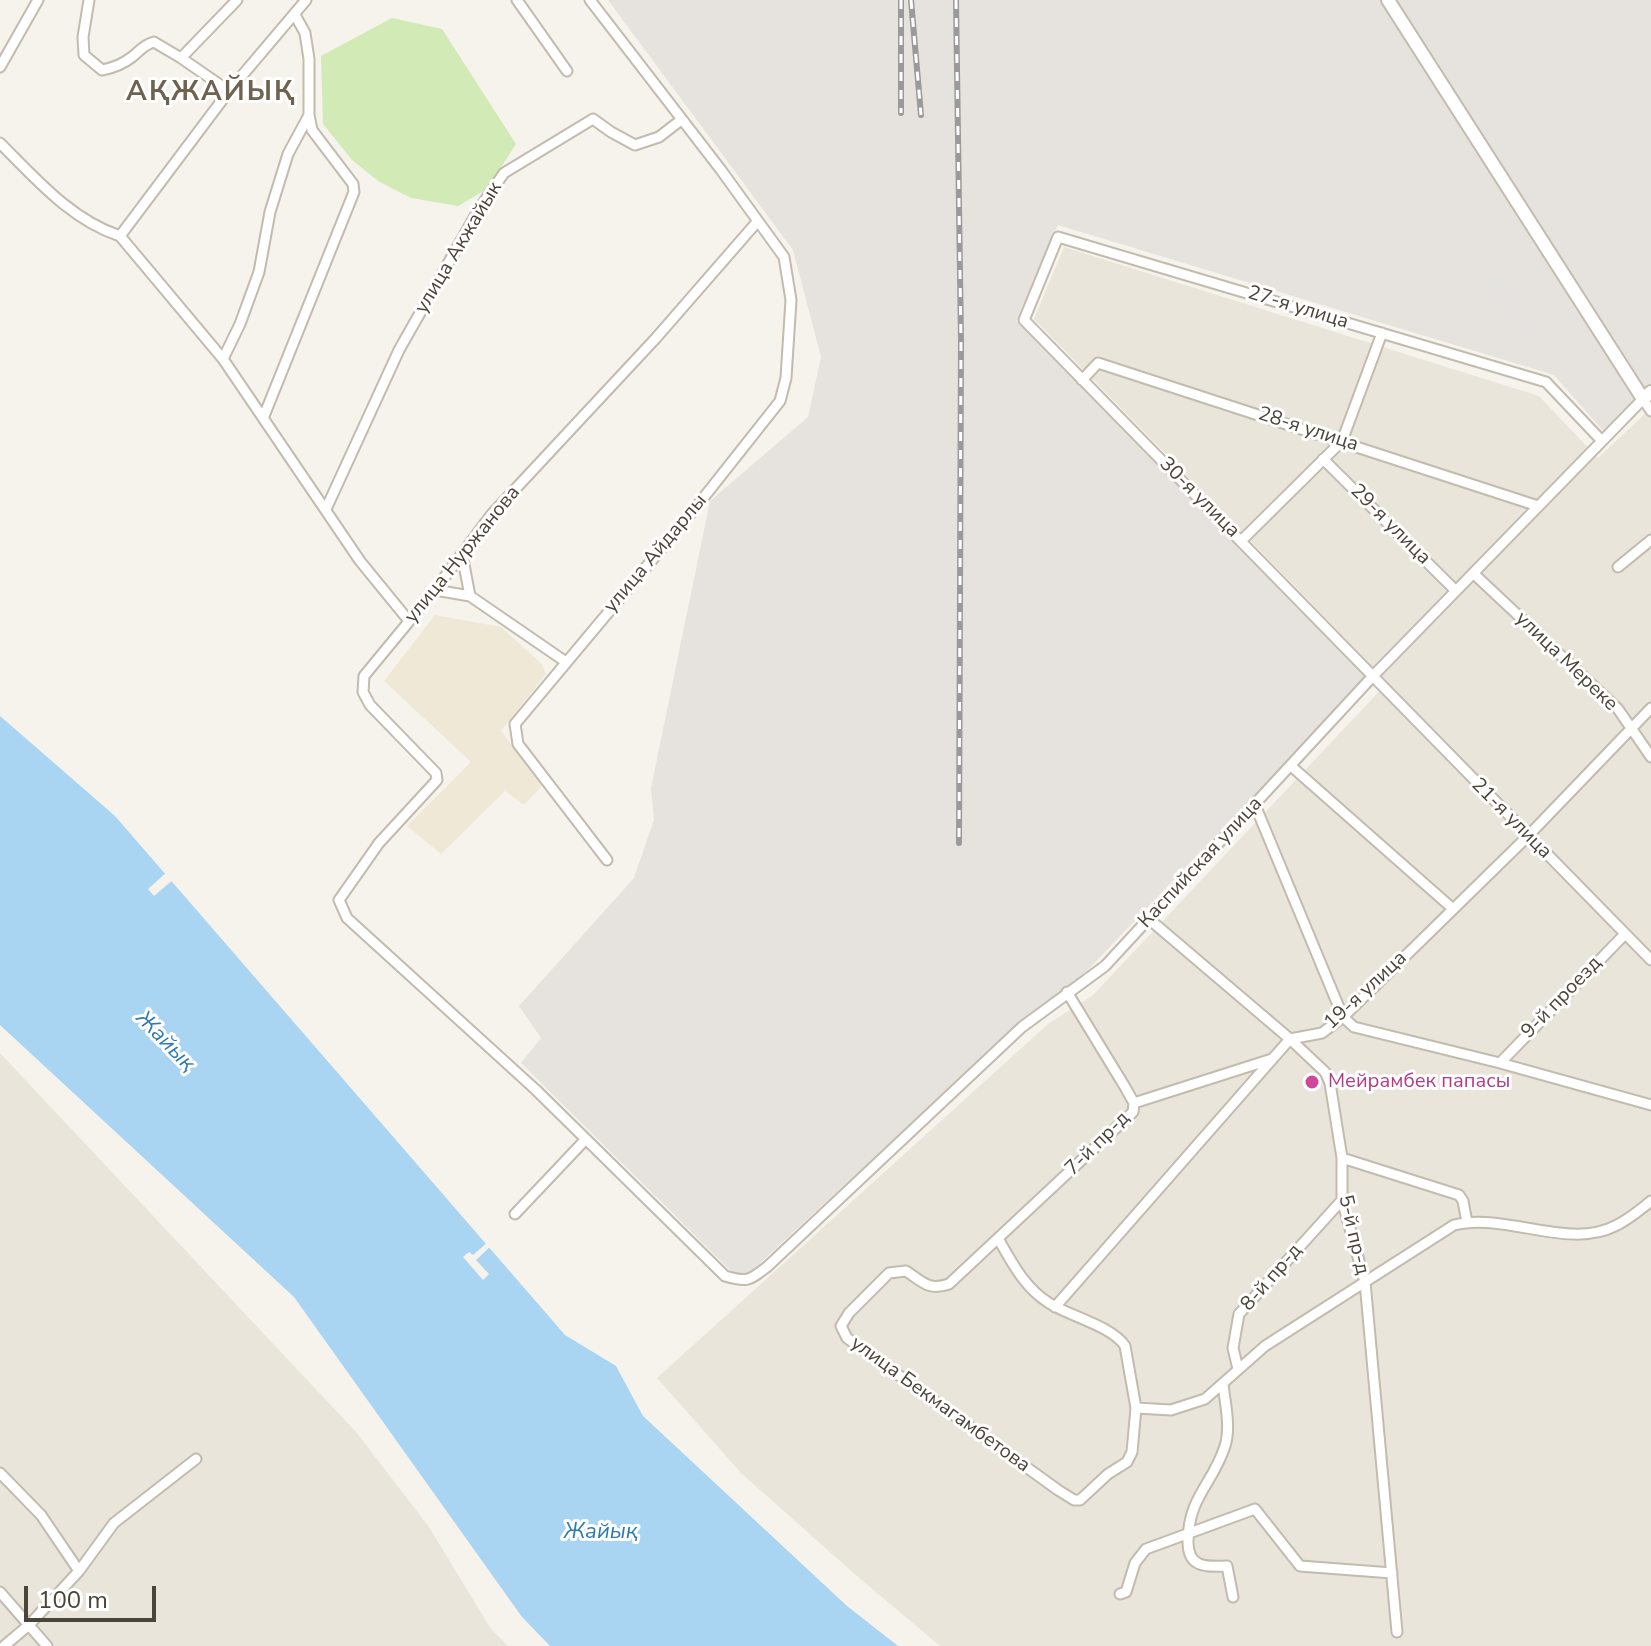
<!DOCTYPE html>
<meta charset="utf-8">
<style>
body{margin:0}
#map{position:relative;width:1651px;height:1646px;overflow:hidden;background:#f6f3ec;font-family:"Nunito Sans",sans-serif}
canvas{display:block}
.scale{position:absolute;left:24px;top:1586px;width:132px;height:36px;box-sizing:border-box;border:4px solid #4b4439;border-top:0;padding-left:10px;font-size:24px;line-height:28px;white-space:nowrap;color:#4b4439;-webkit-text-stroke:6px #fff;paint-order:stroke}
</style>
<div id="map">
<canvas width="1651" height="1646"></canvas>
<div class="scale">100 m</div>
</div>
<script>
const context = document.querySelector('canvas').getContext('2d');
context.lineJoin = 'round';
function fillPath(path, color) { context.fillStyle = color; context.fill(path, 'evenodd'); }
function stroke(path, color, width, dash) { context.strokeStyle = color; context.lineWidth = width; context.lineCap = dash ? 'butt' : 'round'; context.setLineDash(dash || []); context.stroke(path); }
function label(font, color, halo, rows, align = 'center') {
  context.font = font + ' "Nunito Sans",sans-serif'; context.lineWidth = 6; context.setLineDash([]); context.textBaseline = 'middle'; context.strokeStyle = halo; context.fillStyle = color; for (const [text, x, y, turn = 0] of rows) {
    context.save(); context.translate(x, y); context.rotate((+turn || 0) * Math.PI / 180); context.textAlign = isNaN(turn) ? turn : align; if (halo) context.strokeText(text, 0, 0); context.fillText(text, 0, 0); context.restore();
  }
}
fillPath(new Path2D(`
 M1064 247 1539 396 1598 458 1651 408V1646H940L858 1577 741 1473 657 1378 1048 1024 1093 995 1388 682 1034 319Z
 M0 1053 357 1433 429 1527 491 1629 508 1646H0Z`), '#eae5da');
fillPath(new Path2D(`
 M608 0H1651V393L1604 432 1554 375 1058 225 1016 321 1368 676 1084 974 1020 1022 746 1276 734 1274 521 1063 541 1038 519 1006 634 878 654 820 651 788 710 501 808 417 821 357 793 250Z`), '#e6e2dd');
fillPath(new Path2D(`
 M435 615 501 627 541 663 546 674 501 731 542 786 524 805 505 791 441 854 407 826 471 762 384 681Z`), '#efe8d6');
fillPath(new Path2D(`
 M392 18 442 29 516 144 487 189 458 206 411 198 378 181 352 160 323 124 321 56Z`), '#d2eab5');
fillPath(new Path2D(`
 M1497 275 1536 336 1524 343 1485 283Z`), '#e5e3e0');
fillPath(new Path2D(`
 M0 716 115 816 565 1335 616 1366 643 1416 847 1606 898 1646H550L522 1617 294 1297 0 1025Z`), '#a9d4f2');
fillPath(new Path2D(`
 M168 871 174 879 154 896 148 889Z
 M489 1241 492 1245 476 1260 489 1274 483 1280 463 1257 469 1252 473 1255Z`), '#f6f3ec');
const minor = new Path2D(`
 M89 0 83 37 84 55 102 70C113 68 123 64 132 57 140 51 143 45 154 42L181 58
 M306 0 229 91 120 236 223 359 360 561 409 621
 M517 0 567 71
 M590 0 721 170 784 257 791 300 786 378 780 401 693 511 515 724 518 744 607 860
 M0 67 38 0
 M229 91 181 58 237 0
 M0 143C35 178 71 220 120 236
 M757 222 656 338 492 514 435 590 364 676 363 692 370 705 436 773 437 780 379 843 339 900 347 918 536 1090 725 1276C748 1283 750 1280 768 1266L1022 1027 1105 966 1373 676 1643 399 1651 411
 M223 359 240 324 259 272 270 212 288 154 309 115
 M1082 380 1098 363 1538 506
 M264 416 354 192 353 184 312 130 309 115V59L305 33 295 15
 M1602 441 1546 382 1058 237 1024 320 1651 960
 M1323 459 1456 591
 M326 509 399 350 479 209 504 173 593 119 611 132 635 145 659 137 681 120
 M1241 541 1342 441 1382 333
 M462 554 470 596 566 662
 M1618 567 1651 540
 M1473 573 1618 709 1651 757
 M435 590 470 596
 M1291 766 1452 908
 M1255 805 1343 1017 1354 1027 1500 1063 1651 1105
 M1149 919 1290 1039 1325 1072 1330 1083 1342 1158V1200L1365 1282 1397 1632
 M1500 1063 1625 934
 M1134 1103 1272 1059
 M1342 1158 1459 1195 1463 1201 1467 1222
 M515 1214 586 1139
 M999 1240C1012 1263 1025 1288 1049 1303 1069 1316 1112 1326 1125 1346L1136 1408 1132 1452 1127 1462 1108 1474 1080 1500H1074L1058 1490 847 1338 841 1326 849 1313 889 1273 906 1271C923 1282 928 1291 949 1284L1133 1112 1134 1103 1125 1087 1067 992
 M1055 1307 1290 1039 1322 1033 1343 1017 1528 836 1651 708
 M1238 1369 1233 1348 1239 1314 1342 1200
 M1223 1384C1225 1403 1231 1427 1225 1446 1213 1484 1188 1497 1188 1542 1188 1568 1206 1567 1227 1566L1233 1597
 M1136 1408 1171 1410 1205 1399 1265 1346 1454 1225C1505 1212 1568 1250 1615 1226 1628 1220 1640 1210 1651 1201
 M0 1473 41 1515 79 1571
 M0 1592 47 1646
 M1120 1594 1126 1592 1135 1563 1146 1549 1255 1509 1300 1566 1392 1573
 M4 1646 29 1625 79 1571 114 1523 196 1459`);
const tertiary = new Path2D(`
 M1388 0 1643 399 1651 392`);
stroke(minor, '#c2bbae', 13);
stroke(tertiary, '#c2bbae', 16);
stroke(minor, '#fff', 9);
stroke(tertiary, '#fff', 12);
const rail = new Path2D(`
 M901 0V113
 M911 0 921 115
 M956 0 961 341 959 843`);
stroke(rail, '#9a9a9a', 6);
stroke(rail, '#fff', 3, [9]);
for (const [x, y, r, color] of [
 [1312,1082,8,"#d1479c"]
]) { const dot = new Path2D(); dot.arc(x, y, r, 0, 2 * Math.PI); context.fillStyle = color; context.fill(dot); stroke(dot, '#fff', 3); }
label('20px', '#4b4439', '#fff', [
 ["улица Акжайык",459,248,-59],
 ["27-я улица",1298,308,17],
 ["28-я улица",1308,430,18],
 ["30-я улица",1199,498,45],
 ["29-я улица",1390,525,45],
 ["улица Айдарлы",656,554,-50],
 ["улица Нуржанова",463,555,-51],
 ["улица Мереке",1566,662,44],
 ["21-я улица",1511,819,45],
 ["Каспийская улица",1201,863,-47],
 ["19-я улица",1366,991,-43],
 ["9-й проезд",1562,998,-46],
 ["7-й пр-д",1098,1144,-45],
 ["5-й пр-д",1353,1235,77],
 ["8-й пр-д",1272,1278,-49],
 ["улица Бекмагамбетова",940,1405,36]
]);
label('20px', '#b23c85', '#fff', [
 ["Мейрамбек папасы",1328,1082]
], 'left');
label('italic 22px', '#2e7ab2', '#fff', [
 ["Жайық",165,1042,46],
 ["Жайық",601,1533]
]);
context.letterSpacing = '2px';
label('bold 28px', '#6e6250', '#fff', [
 ["АҚЖАЙЫҚ",211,93]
]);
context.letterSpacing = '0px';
</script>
